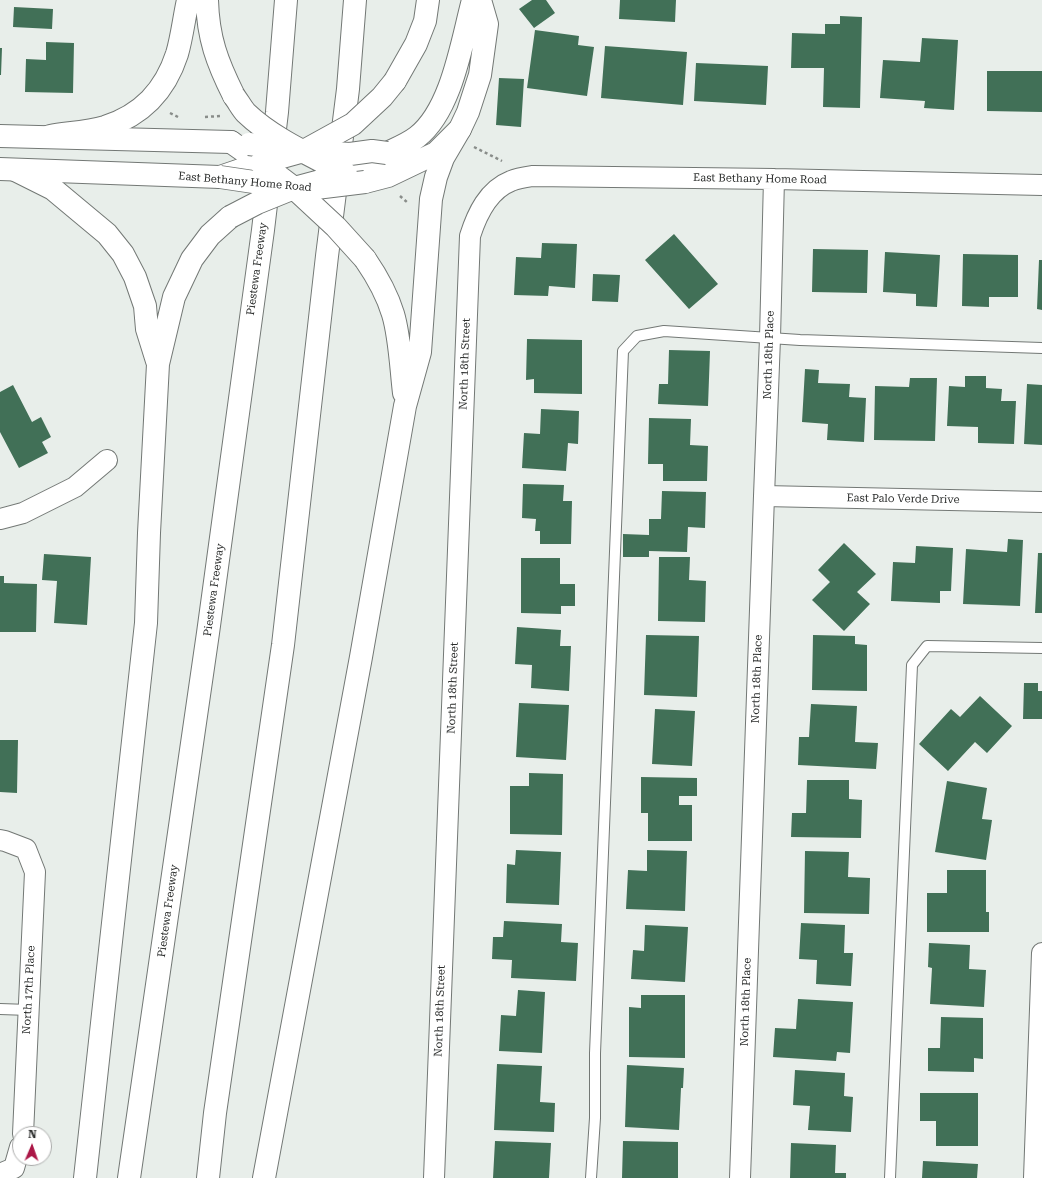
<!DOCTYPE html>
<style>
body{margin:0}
#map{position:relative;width:1042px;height:1178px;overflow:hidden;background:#e8eeea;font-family:"Roboto Serif",serif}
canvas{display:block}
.north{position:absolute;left:12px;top:1126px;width:40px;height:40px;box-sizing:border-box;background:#fff;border:1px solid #aaabaa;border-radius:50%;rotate:2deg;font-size:11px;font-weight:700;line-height:16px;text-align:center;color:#2a2c2b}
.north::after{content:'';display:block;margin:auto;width:14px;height:18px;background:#ab1747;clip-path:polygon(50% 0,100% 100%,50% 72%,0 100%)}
</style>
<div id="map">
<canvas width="1042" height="1178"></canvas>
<div class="north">N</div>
</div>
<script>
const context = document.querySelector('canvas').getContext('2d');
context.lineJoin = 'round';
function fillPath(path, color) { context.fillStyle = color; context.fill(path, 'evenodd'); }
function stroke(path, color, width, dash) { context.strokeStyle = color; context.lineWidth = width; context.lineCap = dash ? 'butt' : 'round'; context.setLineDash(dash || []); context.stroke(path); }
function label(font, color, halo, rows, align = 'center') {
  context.font = font + ' "Roboto Serif",serif'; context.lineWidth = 4; context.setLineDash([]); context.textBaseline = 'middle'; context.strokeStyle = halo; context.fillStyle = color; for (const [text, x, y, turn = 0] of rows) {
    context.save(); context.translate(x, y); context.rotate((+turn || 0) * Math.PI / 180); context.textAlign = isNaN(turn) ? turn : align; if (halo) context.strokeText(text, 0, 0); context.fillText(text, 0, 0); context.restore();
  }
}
fillPath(new Path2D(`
 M532 0H546L555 13 534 28 519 9Z
 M620 0H676L675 22 619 19Z
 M14 7 53 9 52 29 13 27Z
 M840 16 862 17 860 108 823 107 824 68H791L792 33 825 34V24H840Z
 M535 30 579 36 578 45 594 47 587 96 527 88Z
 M922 38 958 40 954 110 924 108 925 101 880 98 883 60 920 62Z
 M46 42 74 43 73 93 25 92 26 59 46 60Z
 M605 46 687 52 683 105 601 98Z
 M0 48H2L1 75H0Z
 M696 63 768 66 766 105 694 101Z
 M987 71H1042V112L987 111Z
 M499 78 524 79 521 127 496 125Z
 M674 234 718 284 689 309 645 260Z
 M542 243 577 244 575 288 549 286 548 296 514 295 516 257 541 258Z
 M813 249 868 250 867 293 812 292Z
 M885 252 940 255 937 307 916 306V294L883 292Z
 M963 254 1018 255V297H989V307L962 306Z
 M1039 260H1042V310L1037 309Z
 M593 274 620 275 618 302 592 301Z
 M527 339 582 340V394L534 393V379L526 380Z
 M669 350 710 351 708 406 658 404 659 384H668Z
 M805 369 819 370 818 383 850 384 849 397 866 398 864 442 827 440 828 424 802 422Z
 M965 376H986V388L1002 389 1001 401H1016L1014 444 978 443V427L947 426 949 386 965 387Z
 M910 378H937L935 441 874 440 875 386 909 387Z
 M1027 384 1042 385V445L1024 444Z
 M13 385 32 422 41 417 51 437 42 442 48 453 19 468 0 432V392Z
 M541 409 579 411 578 444 568 443 566 471 522 468 524 433 540 434Z
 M649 418 691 419 690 445 708 446 707 481H663V464H648Z
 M523 484 564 485 563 501H572L571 544H540V531H535L536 519 522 518Z
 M662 491 706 492 705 528 688 527 687 552 649 551V557H623V534L649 535V519H661Z
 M1008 539 1023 540 1020 606 963 604 966 549 1007 552Z
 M844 543 876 574 857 592 870 604 844 631 812 600 830 582 818 570Z
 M916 546 953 548 951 591H940V603L891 601 893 562 915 563Z
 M1038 553H1042V613H1035Z
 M44 554 91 557 87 625 54 623 57 581 42 580Z
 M659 557H690L689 580 706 581 705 622 658 621Z
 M521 558H560V584H575V606H561V614L521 613Z
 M0 576H4V583L37 584 36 632H0Z
 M517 627 561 630 560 646H571L569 691 531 688 532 665 515 664Z
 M646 635 699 636 697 697 644 695Z
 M813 635 855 636V644L867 645V691L812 690Z
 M1024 683H1038V691H1042V719H1023Z
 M980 696 1012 726 987 753 975 742 948 771 919 744 951 709 960 717Z
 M519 703 569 705 566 760 516 757Z
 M811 704 857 706 855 742 878 743 876 769 798 765 799 737H809Z
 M655 709 695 711 692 766 652 764Z
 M0 740H18L17 793 0 792Z
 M529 773 563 774 562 835 510 834V786H529Z
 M641 777 697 778V796H679V805H692V841H648V813H641Z
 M807 780H849V799L862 800 861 838 791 837 792 813H806Z
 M947 781 987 788 982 819 992 820 986 860 935 852Z
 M516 850 561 852 559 905 506 903 507 864 515 865Z
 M647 850 687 851 685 911 626 909 628 870 647 871Z
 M805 851 849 852 848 877 870 878 869 914 804 913Z
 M947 870H986V912H989V932H927V893H947Z
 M504 921 562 924 561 942 578 943 576 981 511 978 512 960 492 959 493 937H503Z
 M801 923 845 925 844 953H853L851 986 816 984 817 960 799 959Z
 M645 925 688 927 685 982 631 979 633 950 644 951Z
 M929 943 970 945 969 969 986 970 984 1007 930 1004 932 968 928 967Z
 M518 990 545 992 542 1053 499 1051 501 1015 516 1016Z
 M641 995H685V1058L629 1057V1007L641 1008Z
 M798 999 853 1002 850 1053 837 1052 836 1061 773 1057 775 1028 796 1029Z
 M941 1017 983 1018V1059L974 1058V1072L928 1071V1048H940Z
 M497 1064 542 1066 540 1102 555 1103 554 1132 494 1130Z
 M627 1065 684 1068 683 1088H681L679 1130 625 1127Z
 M795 1070 845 1073 844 1096 853 1097 851 1132 808 1130 810 1106 793 1105Z
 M920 1093H978V1146H936V1121H920Z
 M495 1141 551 1143 549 1178H493Z
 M623 1141 678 1142V1178H622Z
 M791 1143 836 1145 835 1173H846V1178H790Z
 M923 1161 978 1164 977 1178H922Z`), '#417057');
const service = new Path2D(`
 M0 1009 29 1010
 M591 1178 595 1118V1053L623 351 637 336 664 331 800 340 1042 348
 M890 1178 912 665 927 646 1042 648`);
const minor = new Path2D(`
 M764 496 1042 502
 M0 519 23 513 75 487 107 460
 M0 840 5 841 26 849 35 872 23 1134
 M0 1174 14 1168 20 1147
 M434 1178 470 236C477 214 488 190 511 181 518 178 526 177 533 176L774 179 1042 185
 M740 1178 764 496 770 338 774 179
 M1034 1178 1042 953`);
const tertiary = new Path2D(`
 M387 153C398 148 408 144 417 137 452 110 462 41 473 0
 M365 182 388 176 436 153 460 129 468 112 480 75 487 24 480 0`);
const secondary = new Path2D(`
 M0 136 231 142
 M0 169 220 177`);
const motorway = new Path2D(`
 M207 0C208 38 217 62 234 96
 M395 81 416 44 425 21 428 0
 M50 136C67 133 88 132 105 127 142 115 165 91 177 54 182 37 184 18 188 0
 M231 142 261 163
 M15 170 53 189 107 234 123 254 135 277 145 306 147 329 157 361
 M346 174 379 163 387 153
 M220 177 261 163
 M365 259C376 275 387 294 393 314 400 337 401 368 404 393
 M85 1178 146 623 149 533 158 364 174 297 192 259 210 235 230 217
 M129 1178 208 633 263 230 277 112 286 0
 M208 1178 215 1113 283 645 327 256 348 89 355 0
 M264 1178 361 657 405 406 420 352 431 199 436 177 443 158 460 129`);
stroke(service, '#737875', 12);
stroke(minor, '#737875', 22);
stroke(tertiary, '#737875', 24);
stroke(secondary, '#737875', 24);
stroke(motorway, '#737875', 24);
stroke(new Path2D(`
 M170 113 178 117
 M205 117 220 116
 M474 147 502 161
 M400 196 408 203`), '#898d8a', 2.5, [3, 3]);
stroke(service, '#fff', 10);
stroke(minor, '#fff', 20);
stroke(tertiary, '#fff', 22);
stroke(secondary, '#fff', 22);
stroke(motorway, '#fff', 22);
const tertiaryBridge = new Path2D(`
 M249 144 304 151 350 154 372 151 387 153
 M220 177 294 188H316L365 182`);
const motorwayBridge = new Path2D(`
 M234 96C238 101 242 109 246 113 273 139 313 156 346 174
 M261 163 304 151 353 124 382 97 395 81
 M261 163 294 188 336 227 365 259
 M230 217 257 203 294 188 346 174`);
stroke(tertiaryBridge, '#737875', 24, []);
stroke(motorwayBridge, '#737875', 24, []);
stroke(tertiaryBridge, '#fff', 22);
stroke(motorwayBridge, '#fff', 22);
label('11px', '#2a2c2b', '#fff', [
 ["East Bethany Home Road",760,179,1],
 ["East Bethany Home Road",245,182,5],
 ["Piestewa Freeway",257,269,-82],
 ["North 18th Place",769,355,-88],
 ["North 18th Street",465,364,-88],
 ["East Palo Verde Drive",903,499,1],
 ["Piestewa Freeway",214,590,-82],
 ["North 18th Place",757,679,-88],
 ["North 18th Street",453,688,-88],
 ["Piestewa Freeway",168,911,-82],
 ["North 17th Place",29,990,-87],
 ["North 18th Place",746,1002,-88],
 ["North 18th Street",440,1011,-88]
]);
</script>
